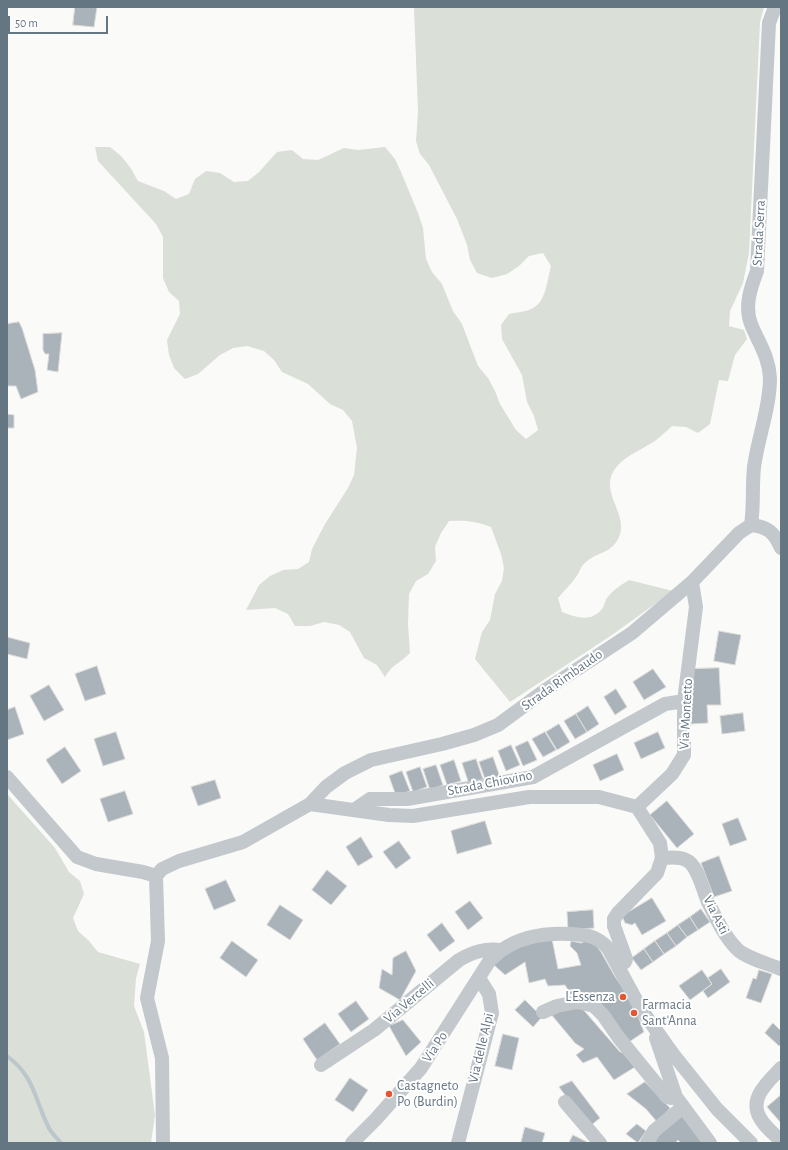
<!DOCTYPE html>
<style>
body{margin:0}
#map{position:relative;width:788px;height:1150px;overflow:hidden;background:#fafaf8;font-family:"Alegreya Sans",sans-serif}
canvas{display:block}
.frame{position:absolute;inset:0;border:8px solid #657683;pointer-events:none}
.scale{position:absolute;left:8px;top:16px;width:100px;height:18px;box-sizing:border-box;border:2px solid #657683;border-top:0;padding-left:5px;font-size:12px;line-height:14px;white-space:nowrap;color:#657683;-webkit-text-stroke:3px #fff;paint-order:stroke}
</style>
<div id="map">
<canvas width="788" height="1150"></canvas>
<div class="frame"></div>
<div class="scale">50 m</div>
</div>
<script>
const context = document.querySelector('canvas').getContext('2d');
context.lineJoin = 'round';
function fillPath(path, color) { context.fillStyle = color; context.fill(path, 'evenodd'); }
function stroke(path, color, width, dash) { context.strokeStyle = color; context.lineWidth = width; context.lineCap = dash ? 'butt' : 'round'; context.setLineDash(dash || []); context.stroke(path); }
function label(font, color, halo, rows, align = 'center') {
  context.font = font + ' "Alegreya Sans",sans-serif'; context.lineWidth = 4; context.setLineDash([]); context.textBaseline = 'middle'; context.strokeStyle = halo; context.fillStyle = color; for (const [text, x, y, turn = 0] of rows) {
    context.save(); context.translate(x, y); context.rotate((+turn || 0) * Math.PI / 180); context.textAlign = isNaN(turn) ? turn : align; if (halo) context.strokeText(text, 0, 0); context.fillText(text, 0, 0); context.restore();
  }
}
fillPath(new Path2D(`
 M414 7H764L760 22 749 253 743 283 730 311 729 326 744 330 747 339 735 355 728 381 719 380 710 424 698 433 686 427 672 426C665 432 657 441 648 445 637 452 628 455 618 465 595 490 630 513 619 537 611 554 599 551 586 562 581 565 580 572 576 577 571 584 564 591 558 598L562 612C575 617 591 623 602 609 604 606 605 601 607 598 613 590 621 585 629 580L673 591 612 635 510 702 475 659 482 632 490 620 495 594 502 581 504 568 501 554 491 527C476 521 464 520 449 521L441 533 435 547 436 561 428 574 416 581 409 594 408 624 410 653C402 662 391 665 385 677L377 665 364 658 350 632 339 625 324 622 310 626H295L288 614 275 608 246 610 259 585 270 576 283 570 298 569 309 562 312 549 325 524 348 488 354 475 357 448 352 421 343 410 330 404 308 384 282 372 274 360 264 351 247 346 233 348 220 355 198 374 185 379 174 368 169 355 167 340 180 314 179 301 169 292 163 278V237L156 224 98 161 95 147H110L121 156 130 167 138 181 164 191 176 199 189 194 195 179 206 171 220 173 234 182 248 181 259 172 277 152 292 150 303 159 318 160 344 148 358 150 385 147 395 159 401 172 418 213 423 228 426 259 432 272 442 284 453 311 462 324 478 366 488 378 495 391 500 404 516 430 526 439 538 430 534 416 527 402 522 375 502 339 501 325 509 314C517 312 529 312 536 306 546 299 548 277 551 266L543 253 529 256 519 266 507 274 492 278 477 273 470 260 467 245 457 219 429 165 420 154 416 141 418 112Z
 M7 794 55 848 69 872 80 881 84 894 73 918 78 931 89 941 98 952 140 964 136 978 134 1006 144 1032 155 1115 151 1143H7Z`), '#dadfd7');
stroke(new Path2D(`
 M7 1056C35 1077 34 1098 48 1126 50 1132 57 1138 61 1143`), '#bbc7cb', 4);
const building = new Path2D(`
 M75 7H97L94 27 73 25Z
 M19 322 22 328 35 370 38 392 21 399 16 386H8L7 382V324Z
 M62 333 58 372 47 370 49 354H45L43 350V334Z
 M7 414 14 415V428H7Z
 M719 631 741 635 735 665 714 661Z
 M7 637 30 643 27 659 7 654Z
 M97 666 106 694 85 701 75 674Z
 M719 668 721 705H707L708 723 691 724 689 669Z
 M653 669 666 687 644 700 633 682Z
 M49 685 64 710 44 721 30 696Z
 M616 689 627 707 615 715 604 697Z
 M588 706 599 724 587 732 576 714Z
 M15 707 24 734 7 740V710Z
 M743 713 745 731 722 734 720 716Z
 M576 714 587 732 575 739 564 721Z
 M559 724 570 742 557 750 546 732Z
 M116 732 125 759 103 766 94 739Z
 M545 732 556 750 543 757 532 739Z
 M658 732 665 748 641 759 634 743Z
 M528 741 537 760 523 766 515 747Z
 M511 745 520 765 506 771 498 751Z
 M65 747 81 771 62 784 46 760Z
 M617 754 624 770 600 781 593 765Z
 M493 757 500 777 486 782 479 762Z
 M476 759 483 779 469 784 462 763Z
 M454 760 461 781 447 785 440 765Z
 M436 765 443 785 430 790 423 769Z
 M420 767 427 787 413 792 406 772Z
 M402 771 410 791 396 796 389 776Z
 M215 780 221 798 198 806 191 787Z
 M125 791 133 814 108 822 100 799Z
 M667 801 694 834 677 848 650 815Z
 M738 818 747 840 730 846 722 824Z
 M485 821 492 844 457 854 451 831Z
 M361 837 373 857 358 866 346 847Z
 M399 841 411 858 396 869 383 852Z
 M719 856 732 891 714 897 701 863Z
 M327 870 347 886 331 905 312 890Z
 M226 880 236 901 214 910 205 889Z
 M652 898 666 921 642 935 635 923 632 925 625 923 622 916Z
 M470 901 483 918 468 930 455 912Z
 M280 905 303 920 290 940 267 925Z
 M701 909 710 922 698 930 690 917Z
 M593 910 594 928 568 930 567 912Z
 M690 917 698 930 687 937 678 925Z
 M442 923 455 941 440 952 427 935Z
 M678 925 687 937 676 946 667 933Z
 M667 933 676 946 664 954 655 941Z
 M552 939 558 969 581 965 577 953 570 946 571 941 581 943 591 939 601 952 614 975 634 1005 644 1032 629 1042 573 998 565 985 548 986 545 979 529 983 525 962 505 975 494 965 510 950 526 940Z
 M232 941 258 960 246 977 220 958Z
 M655 941 664 954 653 962 644 949Z
 M644 949 653 962 641 970 632 958Z
 M406 951 416 971 400 1000 379 988 382 969 392 975 393 958Z
 M721 969 730 982 708 998 703 991 712 984 708 978Z
 M702 970 712 984 690 1000 679 986Z
 M759 970 772 974 761 1003 746 998 753 978 756 979Z
 M525 1000 542 1017 533 1027 515 1010Z
 M356 1001 369 1019 351 1032 338 1014Z
 M581 1007 620 1052 627 1053 635 1067 614 1080 597 1057 583 1063 576 1055 584 1049 575 1043 550 1013Z
 M403 1020 421 1042 406 1056 389 1026Z
 M325 1023 340 1044 317 1060 303 1039Z
 M773 1023 781 1031V1044L779 1046 765 1033Z
 M503 1034 519 1038 512 1070 495 1066Z
 M350 1078 368 1090 353 1112 335 1100Z
 M572 1081 600 1118 589 1127 559 1087Z
 M645 1082 670 1108 658 1123 646 1109 627 1094Z
 M781 1095V1123L767 1107Z
 M683 1113 704 1139 700 1143H681L678 1140 675 1143H650Z
 M637 1124 646 1131 638 1143 626 1134Z
 M525 1127 545 1133 542 1143H521Z
 M573 1135 589 1143H569Z`);
fillPath(building, '#aab3b9');
stroke(building, '#dcdcda', 1);
stroke(new Path2D(`
 M751 525C754 506 752 487 754 467 758 437 770 408 770 378 769 356 758 342 751 324 744 306 751 287 757 271L769 23 775 7
 M7 777 77 857 96 864 143 872 156 876
 M310 804 389 815 413 816 529 797H599L637 807
 M637 807 672 774 684 755V701L696 607 692 582
 M354 810 370 799H407L533 777 665 704 684 701
 M662 858C670 858 678 856 686 860 698 865 703 891 708 902 716 918 724 936 737 949 746 958 769 964 781 969
 M618 965 625 962 626 959 614 926V919L618 913 657 873 662 858 660 843 637 807
 M543 1012 557 1006 577 1002 583 1003 594 1006 603 1015 619 1038 667 1097 671 1098 676 1097
 M656 1038 676 1097 710 1143
 M321 1065 374 1030 459 960C473 952 485 948 501 950
 M781 1068C769 1081 748 1098 760 1118 764 1126 774 1134 781 1141
 M565 1102 600 1143
 M163 1143 162 1058 147 998 158 941 156 876 162 869 179 861 243 842 310 804 326 787 345 773 371 760 442 744 474 735 498 725 547 689 632 633 692 582 739 533 751 525C768 527 774 532 781 548
 M352 1143 376 1119 421 1068 490 960C494 957 498 953 502 950 522 936 546 933 569 934 587 935 595 935 608 948L641 1009 673 1054 717 1109 751 1143
 M458 1143 492 1013 489 994 479 978
 M647 1143 654 1131 683 1107`), '#c3c8cc', 14);
for (const [x, y, r, color] of [
 [623,997,4,"#e4572e"],
 [634,1013,4,"#e4572e"],
 [389,1094,4,"#e4572e"]
]) { const dot = new Path2D(); dot.arc(x, y, r, 0, 2 * Math.PI); context.fillStyle = color; context.fill(dot); stroke(dot, '#fff', 1.5); }
label('14px', '#657683', '#fff', [
 ["Strada Serra",759,233,-87],
 ["Strada Rimbaudo",562,680,-35],
 ["Via Montetto",686,714,-87],
 ["Strada Chiovino",490,783,-11],
 ["Via Asti",716,915,63],
 ["Via Vercelli",409,1001,-40],
 ["Via Po",435,1047,-56],
 ["Via delle Alpi",481,1048,-77]
]);
label('14px', '#657683', '#fff', [
 ["L'Essenza",615,997,"right"],
 ["Farmacia",642,1005],
 ["Sant'Anna",642,1021],
 ["Castagneto",397,1086],
 ["Po (Burdin)",397,1102]
], 'left');
</script>
